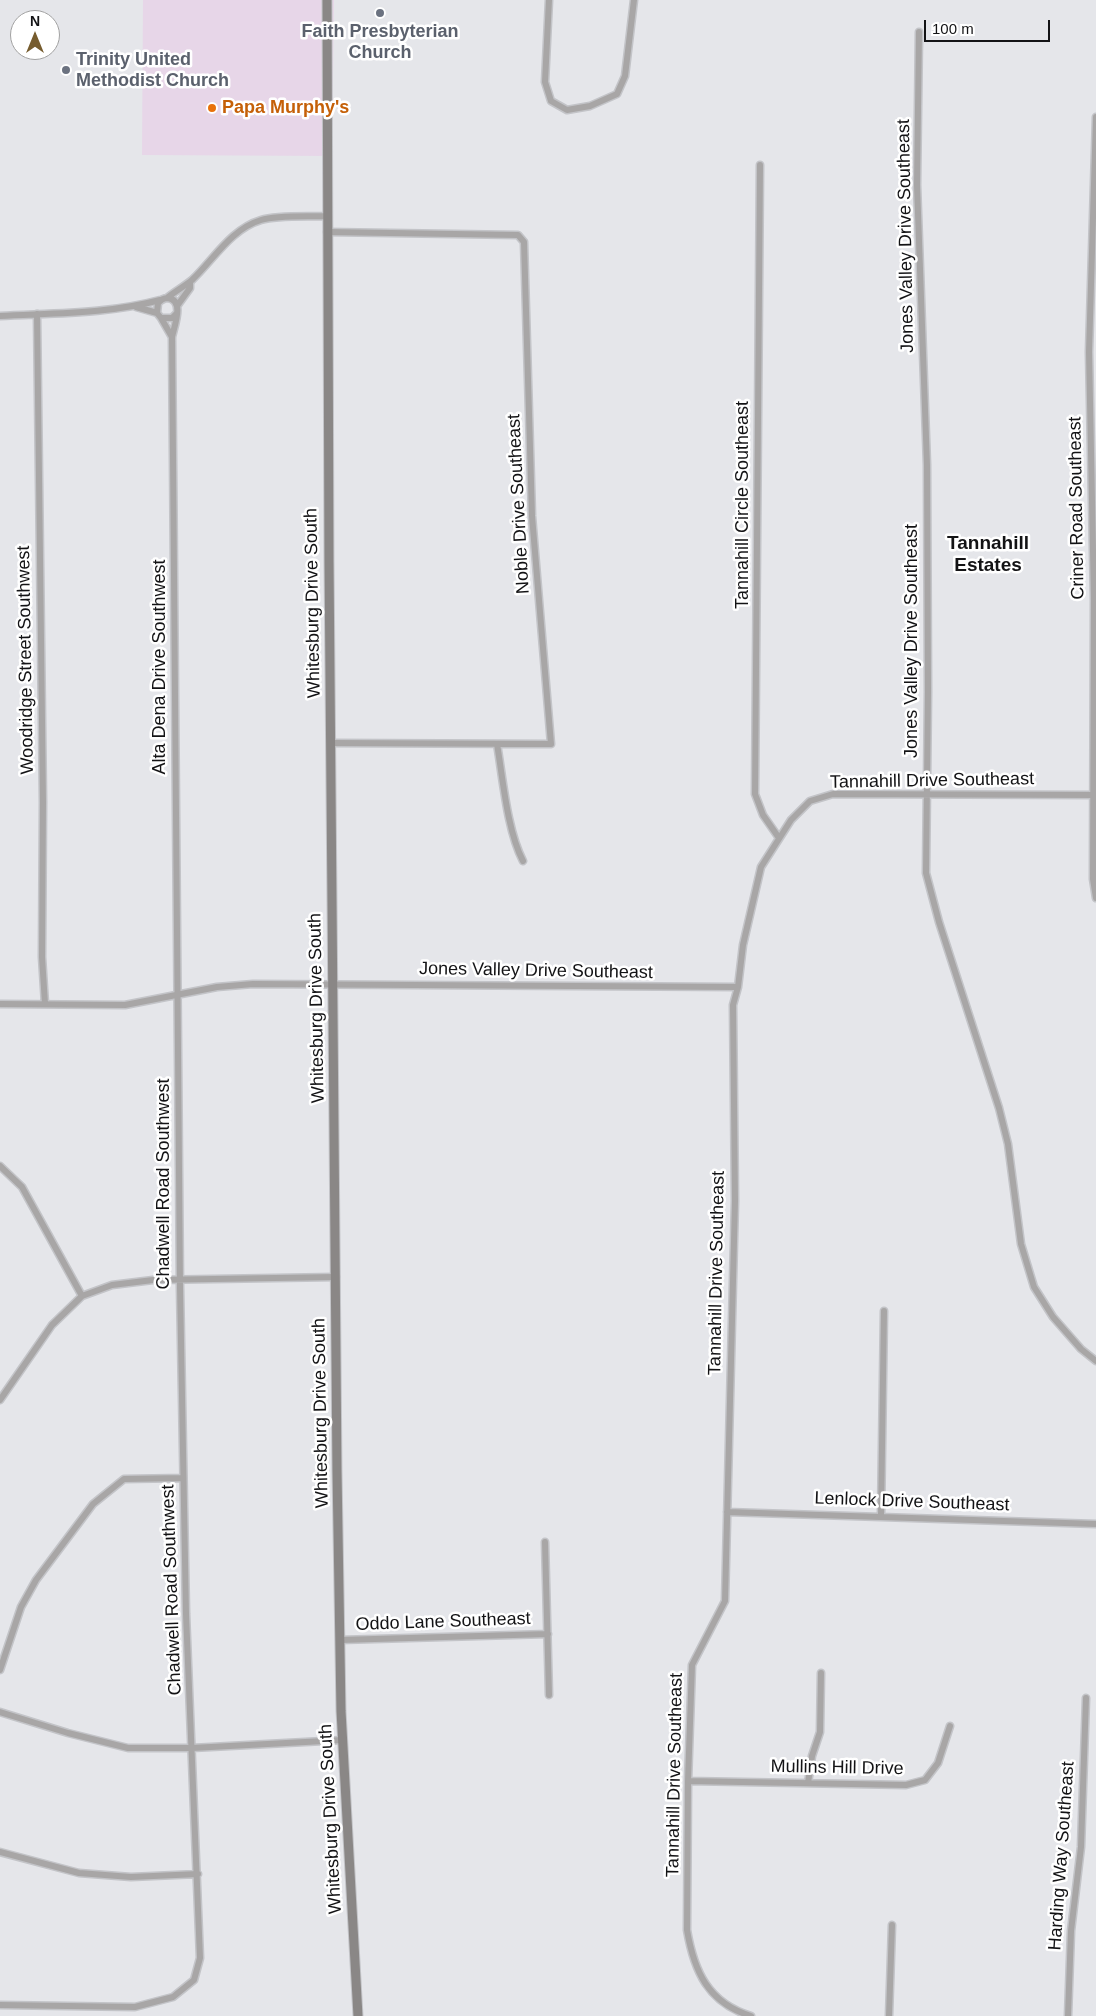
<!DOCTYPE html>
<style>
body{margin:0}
#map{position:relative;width:1096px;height:2016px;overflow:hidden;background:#e5e6ea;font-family:Arial,sans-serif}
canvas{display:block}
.north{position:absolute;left:10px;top:10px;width:50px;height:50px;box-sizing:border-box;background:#fff;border:1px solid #a1a1a1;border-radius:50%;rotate:0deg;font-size:14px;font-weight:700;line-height:20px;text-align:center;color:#131315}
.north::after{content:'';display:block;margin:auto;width:18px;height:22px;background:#765c2e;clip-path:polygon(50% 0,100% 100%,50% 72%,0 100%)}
.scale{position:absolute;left:924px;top:20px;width:126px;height:22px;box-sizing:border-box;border:2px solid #131315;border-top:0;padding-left:6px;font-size:15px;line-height:18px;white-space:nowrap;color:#131315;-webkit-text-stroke:4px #fff;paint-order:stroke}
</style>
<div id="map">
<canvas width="1096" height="2016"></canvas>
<div class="north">N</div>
<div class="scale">100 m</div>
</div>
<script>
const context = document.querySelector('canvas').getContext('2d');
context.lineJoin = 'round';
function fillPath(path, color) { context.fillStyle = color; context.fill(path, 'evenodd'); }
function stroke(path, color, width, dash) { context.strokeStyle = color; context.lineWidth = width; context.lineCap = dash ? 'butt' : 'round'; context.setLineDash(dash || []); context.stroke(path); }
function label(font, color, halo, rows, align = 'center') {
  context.font = font + ' Arial,sans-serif'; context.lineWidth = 5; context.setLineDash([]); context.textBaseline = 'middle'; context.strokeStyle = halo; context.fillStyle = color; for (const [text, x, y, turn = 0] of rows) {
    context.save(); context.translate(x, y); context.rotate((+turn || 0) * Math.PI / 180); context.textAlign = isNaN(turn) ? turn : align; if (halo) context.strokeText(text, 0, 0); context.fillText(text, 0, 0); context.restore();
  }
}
fillPath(new Path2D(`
 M143 0H334L332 156 142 155Z`), '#e7d6e8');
const minor = new Path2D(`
 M549 0 545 82 551 101 567 110 590 106 617 94 625 76 634 0
 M919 32 917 185 927 465 928 692 926 873 939 922 999 1108 1008 1144 1021 1244 1034 1287 1053 1317 1081 1349 1096 1361
 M1096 117 1089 352 1094 600 1093 879 1096 898
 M760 165 755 794 763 815 779 838
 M327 232 518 235 524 242 532 516 551 744 331 743
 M167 298C174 292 185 286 192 280 214 259 231 229 261 220 278 215 309 217 327 216
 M177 306 190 288V282
 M136 307 157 313
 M37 314 43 802 42 957 45 1004
 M0 316C54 313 108 314 160 300
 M161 318 172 337
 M497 744C503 779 507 830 523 861
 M0 1004 125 1005 217 987 253 984 738 987
 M0 1166 22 1187 82 1296
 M0 1400 52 1325 82 1296 112 1285 153 1280 336 1277
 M727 1512 1096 1524
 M881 1516 884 1311
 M545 1542 549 1695
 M340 1640 548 1634
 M0 1670 21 1607 36 1580 93 1504 124 1479 183 1478
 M0 1712 68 1733 128 1748H192L343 1740
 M688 1781 906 1785 925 1780 938 1763 950 1726
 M808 1783 812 1756 820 1732 821 1673
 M0 1852 79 1873 131 1877 198 1874
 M0 2005 135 2007 173 1997 194 1980 200 1958 186 1614 180 1287 172 337C174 327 185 300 168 298 163 298 161 300 158 303L157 313 161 318H172L177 313
 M751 2016C708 2003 694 1971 687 1930L688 1781 692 1665 725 1601 735 1201 733 1005 738 987 743 945 761 867 791 820 810 801 833 794 1096 795
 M889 2016 892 1925
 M1068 2016 1071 1931 1081 1847 1086 1698`);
const secondary = new Path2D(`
 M327 0 329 562 337 1471 341 1711 358 2016`);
stroke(minor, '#c3c4c8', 9);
stroke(secondary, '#c3c4c8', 11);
stroke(minor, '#a8a6a6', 6);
stroke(secondary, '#8a8786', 9);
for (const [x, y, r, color] of [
 [380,13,5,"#6b7280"],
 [66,70,5,"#6b7280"],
 [212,108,5,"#e8710a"]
]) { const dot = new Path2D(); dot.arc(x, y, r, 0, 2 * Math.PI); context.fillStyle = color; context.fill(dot); stroke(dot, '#fff', 2); }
label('bold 18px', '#5b616d', '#fff', [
 ["Faith Presbyterian",380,32],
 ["Church",380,53],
 ["Trinity United",76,60,"left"],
 ["Methodist Church",76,81,"left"]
]);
label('bold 18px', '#c56008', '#fff', [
 ["Papa Murphy's",222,108]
], 'left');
label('18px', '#131315', '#fff', [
 ["Jones Valley Drive Southeast",906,236,-91],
 ["Noble Drive Southeast",519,504,-93],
 ["Tannahill Circle Southeast",743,505,-90],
 ["Criner Road Southeast",1077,508,-91],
 ["Whitesburg Drive South",313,603,-91],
 ["Jones Valley Drive Southeast",912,641,-90],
 ["Woodridge Street Southwest",26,660,-91],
 ["Alta Dena Drive Southwest",160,667,-90],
 ["Tannahill Drive Southeast",932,781,-1],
 ["Jones Valley Drive Southeast",536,971,1],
 ["Whitesburg Drive South",317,1008,-91],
 ["Chadwell Road Southwest",164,1184,-90],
 ["Tannahill Drive Southeast",717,1273,-89],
 ["Whitesburg Drive South",321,1413,-91],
 ["Lenlock Drive Southeast",912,1502,2],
 ["Chadwell Road Southwest",172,1590,-92],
 ["Oddo Lane Southeast",443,1622,-2],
 ["Mullins Hill Drive",837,1768,1],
 ["Tannahill Drive Southeast",675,1775,-89],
 ["Whitesburg Drive South",331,1819,-93],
 ["Harding Way Southeast",1062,1856,-86]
]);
label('bold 19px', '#131315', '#fff', [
 ["Tannahill",988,544],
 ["Estates",988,566]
]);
</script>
